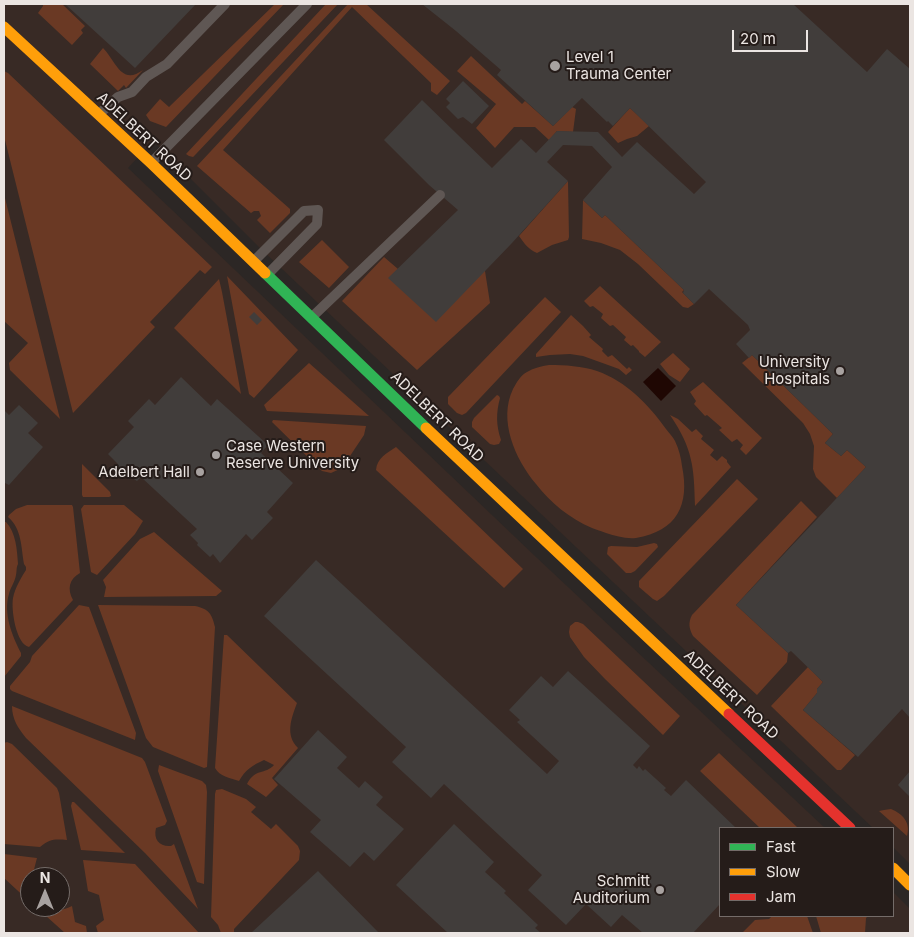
<!DOCTYPE html>
<style>
body{margin:0}
#map{position:relative;width:914px;height:937px;overflow:hidden;background:#2c2725;font-family:Inter,sans-serif}
canvas{display:block}
.frame{position:absolute;inset:0;border:5px solid #ebe5e2;pointer-events:none}
.legend{position:absolute;left:719px;top:827px;width:175px;height:90px;box-sizing:border-box;background:#251c19;border:1px solid #746c69;margin:0;padding:6px 9px;list-style:none;font-size:15px;color:#ebe5e2}
.legend li{display:flex;align-items:center;gap:10px;height:25px}
.legend b{width:25px;border:1px solid #746c69}
.north{position:absolute;left:20px;top:867px;width:50px;height:50px;box-sizing:border-box;background:#251c19;border:1px solid #746c69;border-radius:50%;rotate:0deg;font-size:14px;font-weight:700;line-height:20px;text-align:center;color:#ebe5e2}
.north::after{content:'';display:block;margin:auto;width:18px;height:22px;background:#a8a2a0;clip-path:polygon(50% 0,100% 100%,50% 72%,0 100%)}
.scale{position:absolute;left:732px;top:30px;width:76px;height:22px;box-sizing:border-box;border:2px solid #ebe5e2;border-top:0;padding-left:6px;font-size:15px;line-height:18px;white-space:nowrap;color:#ebe5e2;-webkit-text-stroke:4px #251c19;paint-order:stroke}
</style>
<div id="map">
<canvas width="914" height="937"></canvas>
<div class="frame"></div>
<ul class="legend">
<li><b style="height:6px;background:#30b455"></b>Fast</li>
<li><b style="height:6px;background:#ff9f0a"></b>Slow</li>
<li><b style="height:6px;background:#e5322d"></b>Jam</li>
</ul>
<div class="north">N</div>
<div class="scale">20 m</div>
</div>
<script>
const context = document.querySelector('canvas').getContext('2d');
context.lineJoin = 'round';
function fillPath(path, color) { context.fillStyle = color; context.fill(path, 'evenodd'); }
function stroke(path, color, width, dash) { context.strokeStyle = color; context.lineWidth = width; context.lineCap = dash ? 'butt' : 'round'; context.setLineDash(dash || []); context.stroke(path); }
function label(font, color, halo, rows, align = 'center') {
  context.font = font + ' Inter,sans-serif'; context.lineWidth = 4; context.setLineDash([]); context.textBaseline = 'middle'; context.strokeStyle = halo; context.fillStyle = color; for (const [text, x, y, turn = 0] of rows) {
    context.save(); context.translate(x, y); context.rotate((+turn || 0) * Math.PI / 180); context.textAlign = isNaN(turn) ? turn : align; if (halo) context.strokeText(text, 0, 0); context.fillText(text, 0, 0); context.restore();
  }
}
fillPath(new Path2D(`
 M4 4H910V864L893 847V828H873L262 250 153 141 128 168 536 557 825 828H720V916H893V892L910 909V933H4ZM30 877H60V907H30Z`), '#382a25');
fillPath(new Path2D(`
 M43 4H62L85 26 81 30 83 33 72 45 38 13 43 6Z
 M275 4H284L166 127 150 121 146 115 160 99 169 107Z
 M326 4H338L196 154 193 157 189 156 186 154Z
 M348 4H366L450 81 437 95 431 91V83L352 7 223 150 290 209V213L270 233 257 220 261 216 259 211H254L251 213 197 166Z
 M103 48C116 61 121 86 143 70L126 88 124 85 118 91 90 64Z
 M471 56 522 104 525 101 553 126 572 107 576 109 573 132 557 131 549 140 535 127H514L495 148 476 128 496 104 457 71Z
 M4 71 8 73 212 267 205 274 200 270 150 322 155 327 73 413 4 136Z
 M630 108 649 126 637 136 627 139 618 143 608 132Z
 M568 181 569 237 568 240 552 245 537 253C528 249 524 243 519 236Z
 M4 194 60 419 10 370 9 363 28 343 4 321Z
 M583 200 602 218 605 215 684 290 682 292 694 304 688 308 683 307 638 264 620 250 601 243 582 239Z
 M322 240 349 267 329 288 299 262Z
 M384 257 398 269 485 271 490 303 417 370 342 301Z
 M227 276 298 350 254 398 249 394Z
 M219 279 222 292 241 394 174 328Z
 M600 286 661 342 645 357 639 352V351L633 345 631 346 624 340 626 337 613 325 610 326 601 318 603 314 593 306 590 307 584 301Z
 M545 297 561 312 466 413 462 415 457 413 448 404V397Z
 M571 315 583 326 591 335 589 337 603 349 602 351 608 357 612 355 627 369 629 367 632 370 626 375 619 369 608 365 583 356 570 354 550 355 536 357V354Z
 M673 353 690 369 680 382 669 375 660 364Z
 M752 355 833 434 825 443 841 456 847 450 866 467 837 498 816 477 813 469 814 446 810 434 803 423 742 363Z
 M309 363 369 416 267 411 264 405Z
 M549 365C565 365 582 366 597 371 626 381 649 405 666 429 669 433 673 437 675 441 679 449 681 458 682 466 690 505 677 531 636 538 625 539 616 536 606 533 602 531 596 530 592 528 570 519 550 502 536 484 515 459 498 420 513 389 517 382 520 376 527 372 534 368 541 366 549 365Z
 M703 382 762 438 746 455 740 449 743 445 737 439 732 442 719 430 722 428 707 415 705 416 694 404 696 401 690 392Z
 M497 395 499 396 500 398C496 413 496 425 501 440L499 444 494 445 490 444 472 427V422L474 418Z
 M670 415 678 419 692 432 696 429 703 436 701 439 714 450 710 455 717 461 722 456 727 460V462L731 467 695 506C694 467 693 449 670 415Z
 M273 420 366 426 364 435 342 468 331 473 322 471 272 422Z
 M396 447 523 569 504 588 376 470C377 458 387 453 396 447Z
 M82 464 110 492 111 496 109 497H83L82 495Z
 M737 479 758 499 664 596 657 601 653 599 639 587V581Z
 M801 501 817 517 736 605 788 653 787 662 757 695 693 636C689 628 688 623 692 615Z
 M27 505H72L73 507 80 573C69 579 67 589 73 600L29 647C16 644 11 610 13 598 15 588 21 578 26 570V567L24 564C21 547 22 529 8 517L9 515 16 509Z
 M84 505H124L143 521 135 534 97 575 91 572 81 509Z
 M4 522H6C16 533 17 549 18 564 16 568 17 571 16 575 15 582 10 588 9 594 3 613 12 636 21 653V656L4 677Z
 M154 532 222 591 216 596 104 597 106 587 103 580 140 539Z
 M654 543 657 544 658 547 635 571 631 573H626L607 554 608 547 611 546 637 547Z
 M79 605 89 607 136 733 135 740 12 691 10 689V686L30 662 32 656Z
 M98 605 195 606C209 609 212 614 215 627L207 767 204 768 153 747 146 738Z
 M575 622H578L583 624 680 716 663 735 605 679 584 657 570 637 569 632 570 626Z
 M224 635H227L297 703C291 719 285 735 298 748L272 778 278 785 266 797 247 784C255 768 265 775 274 765L264 760C253 765 245 770 239 781 231 778 220 777 215 768Z
 M808 667 823 682 817 689V693L803 710 855 755 841 770H837L771 706Z
 M12 706 142 758 145 762 167 821 165 825 156 828C153 840 160 847 171 846L174 844 198 909 145 853 26 738C18 728 12 719 12 706Z
 M7 742 12 744 57 788 59 793 67 840C54 839 50 839 40 847L4 844V743Z
 M719 753 798 828H760L700 771Z
 M159 765 202 781 206 785 207 792 204 884 197 882 158 771Z
 M222 789 246 799 256 807 251 812 271 829 276 824 298 846 300 851 299 860 234 929V933H221L218 925 211 917 215 794 216 790Z
 M72 802H74L125 853 81 850 71 806Z
 M891 809C903 814 911 823 907 836L879 811 884 810Z
 M4 854 37 858 32 877H30V902L4 878Z
 M83 860 135 864 199 933H98L96 926 104 920 99 895 88 891Z
 M72 906 75 922 86 926 87 933H65L36 907C50 907 57 914 72 906Z
 M772 916H807L813 933H742L755 920 769 919Z
 M816 916H868L866 918 865 933H821Z`), '#6a3924');
fillPath(new Path2D(`
 M658 368 676 386 661 401 643 382Z`), '#1f0703');
fillPath(new Path2D(`
 M65 4H196L135 68Z
 M422 4H793L867 72 887 49 910 69V718L902 709 858 757 803 710 817 693V689L823 682 791 651 788 653 736 605 866 467 847 450 841 456 825 443 833 434 752 355 749 358 736 344 750 330 748 325 709 289 694 304 683 293 684 290 605 215 602 218 583 200 612 167 592 146 563 145 547 162 568 181 512 243 436 322 388 278 458 210 429 185 384 140 422 100 492 168 521 139 536 153 557 131 598 132 622 157 637 142 694 194 706 182 630 108 613 126 608 121 607 122 582 98 553 126 497 75 501 70 456 31Z
 M463 81 489 106 472 124 463 117 458 119 446 107 450 103 446 99Z
 M254 312 262 320 257 325 249 317Z
 M181 377 211 406 217 399 268 445 261 453 293 483 267 512 273 518 252 540 246 534 220 563 213 554 210 557 197 545 198 543 190 535 197 529 141 477 137 481 129 476 127 478 114 467 118 464 108 454 134 427 128 421 149 399 155 405Z
 M19 405 38 423 28 433 43 447 9 485 5 483 4 485V410L9 415Z
 M316 560 547 774 559 761 517 722 520 720 509 710 541 676 553 687 568 671 650 746 633 765 637 769 639 766 643 771 645 769 666 788 664 790 671 796 686 780 736 828H720V904L693 933H643L622 915 611 927 586 904 566 925 528 890 542 875 444 784 431 798 392 762 406 747 264 616Z
 M318 730 347 757 337 768 359 788 365 781 383 797 376 805 404 829 374 861 364 852 350 867 310 832 321 820 274 779Z
 M910 771V797L898 785Z
 M454 824 494 862 485 872 506 891 504 893 538 925 535 928 541 933H448L396 885Z
 M318 871 379 933H251Z`), '#413d3b');
stroke(new Path2D(`
 M99 114 118 97 132 92 146 77 167 64 225 4
 M151 163 307 4
 M254 261 304 211 318 210 317 224 268 274
 M312 317 440 195`), '#5f5754', 10);
stroke(new Path2D(`
 M265 273 426 428`), '#30b455', 11);
stroke(new Path2D(`
 M4 27 151 163 265 273
 M426 428 729 714
 M893 868 910 885`), '#ff9f0a', 11);
stroke(new Path2D(`
 M729 714 850 828`), '#e5322d', 11);
for (const [x, y, r, color] of [
 [555,66,6,"#a8a2a0"],
 [840,371,5,"#a8a2a0"],
 [216,455,5,"#a8a2a0"],
 [200,472,5,"#a8a2a0"],
 [660,890,5,"#a8a2a0"]
]) { const dot = new Path2D(); dot.arc(x, y, r, 0, 2 * Math.PI); context.fillStyle = color; context.fill(dot); stroke(dot, '#251c19', 2); }
label('15px', '#ebe5e2', '#251c19', [
 ["Level 1",566,57,"left"],
 ["Trauma Center",566,74,"left"],
 ["University",830,362],
 ["Hospitals",830,379],
 ["Case Western",226,446,"left"],
 ["Reserve University",226,463,"left"],
 ["Adelbert Hall",190,472],
 ["Schmitt",650,881],
 ["Auditorium",650,898]
], 'right');
label('15px', '#ebe5e2', '#251c19', [
 ["ADELBERT ROAD",144,137,43],
 ["ADELBERT ROAD",437,417,44],
 ["ADELBERT ROAD",731,695,43]
]);
</script>
